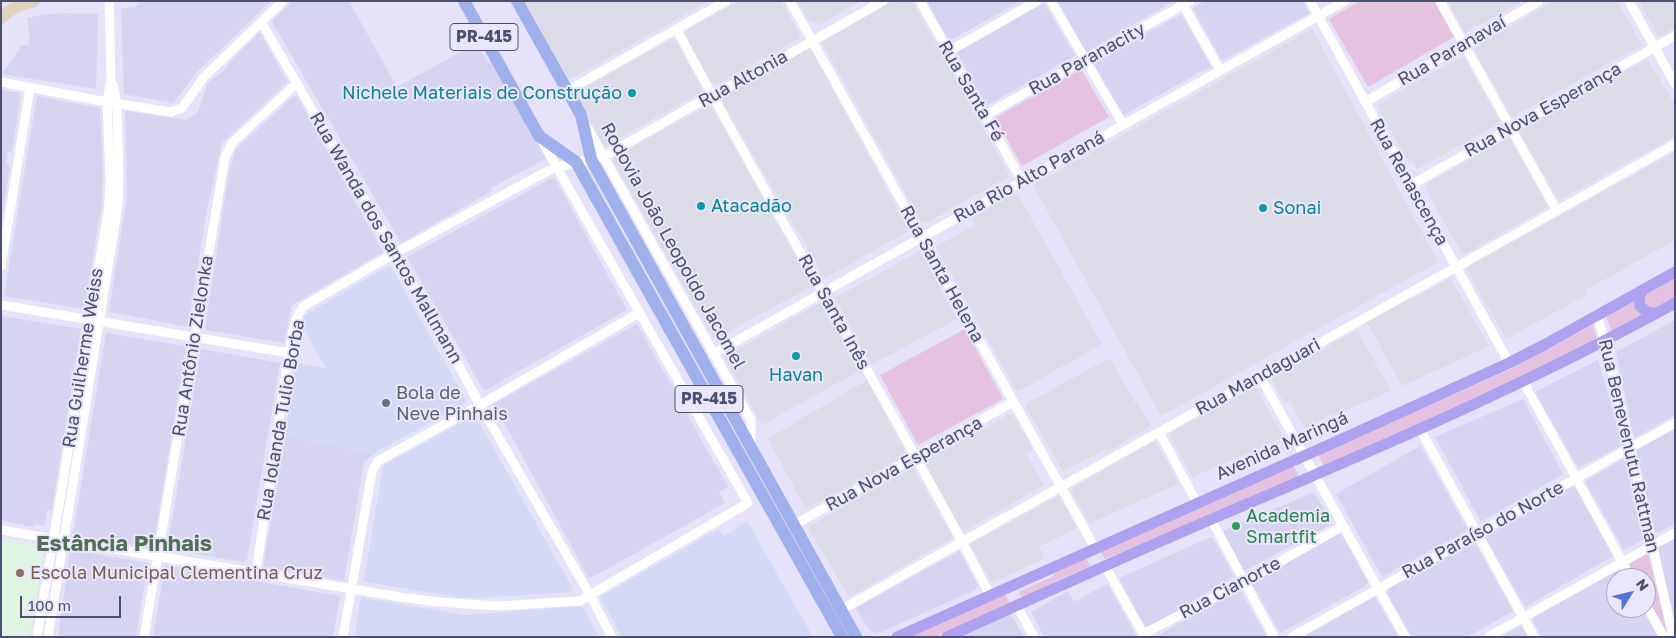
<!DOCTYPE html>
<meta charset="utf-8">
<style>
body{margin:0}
#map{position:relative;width:1676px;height:638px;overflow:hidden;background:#e5e2f9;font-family:"Golos Text",sans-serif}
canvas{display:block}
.frame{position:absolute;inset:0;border:2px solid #4c4f6d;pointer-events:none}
.north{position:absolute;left:1606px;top:568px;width:50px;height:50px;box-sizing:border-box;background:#eae7fc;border:1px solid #abaac3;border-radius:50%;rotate:54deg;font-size:14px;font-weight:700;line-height:20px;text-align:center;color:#4c4f6d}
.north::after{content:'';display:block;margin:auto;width:18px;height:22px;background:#5575d4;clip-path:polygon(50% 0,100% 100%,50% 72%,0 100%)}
.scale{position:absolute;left:20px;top:596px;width:101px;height:22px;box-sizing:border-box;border:2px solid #4c4f6d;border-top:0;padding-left:6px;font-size:15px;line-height:18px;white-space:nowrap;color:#4c4f6d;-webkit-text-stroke:4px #eae7fc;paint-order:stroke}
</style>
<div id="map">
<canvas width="1676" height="638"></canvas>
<div class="frame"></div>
<div class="north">N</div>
<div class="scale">100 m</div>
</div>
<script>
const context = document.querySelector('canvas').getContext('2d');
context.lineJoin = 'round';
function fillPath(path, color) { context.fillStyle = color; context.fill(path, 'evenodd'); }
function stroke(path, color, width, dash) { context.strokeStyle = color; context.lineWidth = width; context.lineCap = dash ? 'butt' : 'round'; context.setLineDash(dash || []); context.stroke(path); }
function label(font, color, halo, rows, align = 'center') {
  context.font = font + ' "Golos Text",sans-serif'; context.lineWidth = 4; context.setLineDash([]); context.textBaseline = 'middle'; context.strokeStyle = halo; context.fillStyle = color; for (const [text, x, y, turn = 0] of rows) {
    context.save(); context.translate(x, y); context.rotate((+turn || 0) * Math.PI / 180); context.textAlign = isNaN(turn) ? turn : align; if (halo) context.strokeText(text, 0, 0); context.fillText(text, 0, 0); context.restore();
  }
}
fillPath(new Path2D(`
 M141 1H271L197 72 173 103 124 94 121 9 135 7Z
 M293 1H349L397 87 477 43 489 64 492 62 547 158 491 188 492 191 401 243 273 24V20Z
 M927 1H1021L951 40 948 39Z
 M1058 1H1173L1087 52 1085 51Z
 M1205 1H1303L1310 13 1223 60 1220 58 1193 8Z
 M1044 3 1075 56 986 106 957 52Z
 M63 13 98 14 96 89 2 74 22 45H29V31L27 18 41 15Z
 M1180 15 1182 16 1211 66 1122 116 1092 64Z
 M259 33 261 34 287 82 222 143 207 209 188 327 109 312 127 196 125 113 127 111 186 120 198 112 207 84 228 67V64Z
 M1 90 21 93 12 152H8L6 164 10 165 1 223Z
 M37 96 100 108 103 173 102 203 84 309 4 296Z
 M294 96 298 98 383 252 292 305 284 343 206 330 205 328 229 172 236 149Z
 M554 177 627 310 484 391 407 257Z
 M1 316 81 329 52 510H47L45 526 34 524V527L1 521Z
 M1675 320V415L1634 438 1616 352Z
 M637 324 728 487 719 492 725 503 591 578 588 577 494 404Z
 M106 333 186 346 153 549 73 535Z
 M201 349 280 363 247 560 243 562 167 549Z
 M1598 360 1622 441 1621 446 1578 468 1535 392Z
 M1523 399 1563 474 1481 522 1435 437Z
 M1675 429V524L1657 533 1655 532 1636 450Z
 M285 436 375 453 364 462 344 581 263 567Z
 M1420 446 1422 448 1467 529 1466 531 1382 577 1336 494Z
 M1623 459 1625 461 1643 540 1624 550 1586 483 1587 480Z
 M1572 487 1575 488 1613 556 1525 607 1486 539 1487 535Z
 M1312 493 1315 494 1331 522 1330 525 1244 571 1222 531Z
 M1340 532 1368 582 1366 586 1280 633 1251 582Z
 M1211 537 1213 538 1234 576 1149 628 1145 627 1119 578Z
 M1675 539V622L1658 550 1659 547Z
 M1472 542 1475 543 1513 611 1467 637H1412L1387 593 1388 589Z
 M72 550 148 563 136 637H58L70 551Z
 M959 551 978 585 975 590 881 632 875 633 869 630 856 608Z
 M165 565 340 596 333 637H153Z
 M1619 570 1621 571 1625 578H1616V608H1642L1658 637H1542L1533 621 1534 617Z
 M1106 584H1108L1137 637H1044L1031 612 1068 591 1074 602Z
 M1240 590 1267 637H1155L1175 626Z
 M1374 597 1376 599 1398 637H1304Z
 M1007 615 1013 618 1024 637H955Z
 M1520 626 1522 627 1528 637H1501Z`), '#d7d4f1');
fillPath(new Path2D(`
 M390 265 467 402 375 453 285 436 297 363 326 368 302 326 305 315Z
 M475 415 573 589 571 592 477 598 456 597 366 582 364 580 383 466Z
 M747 521 813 637H622L601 599 602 596 719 529 724 536Z
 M363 598 466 615 582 606 599 637H355L360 600Z`), '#d4d9f5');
fillPath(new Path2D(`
 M524 1H709L569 80Z
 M739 1H781L800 35 798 39 717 84 711 83 686 36 687 30Z
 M797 1H860L821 24 809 21Z
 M893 1H912L1010 176 925 223 921 221 822 42Z
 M1448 1H1523L1465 33Z
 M1554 1H1617L1642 45 1512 117 1475 52 1476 47Z
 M1639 1H1675V28L1658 37Z
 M1312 29 1438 262 1161 416 1033 185Z
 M672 39H675L702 89V92L606 145 603 144 577 95 579 91Z
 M807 49 812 51 908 229 907 232 825 278 722 101 724 96Z
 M1463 56 1499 120V123L1417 169 1413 161 1409 163 1377 107V104Z
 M1647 59 1675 105V136L1559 200 1518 131Z
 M708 106H711L811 284 810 287 717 338 713 337 613 161 614 157Z
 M1509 137 1548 207 1463 255 1426 190 1428 183Z
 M1675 152V240L1586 290 1587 295 1506 339 1467 270 1468 267Z
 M1013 194 1018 195 1102 344 1019 391 1016 390 936 247 975 224 972 218Z
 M920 251 957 319 871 365 835 298Z
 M1450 278 1489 346 1402 386 1366 321 1410 296 1413 299Z
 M820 303 858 369 857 372 764 424 761 423 725 359 726 356Z
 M1357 330 1391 391 1333 416 1331 414 1305 429 1289 400 1284 403 1272 381V378Z
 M1108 359 1111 360 1135 403 1137 402 1151 426 1107 452 1105 449 1063 472 1026 407V404Z
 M867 380 906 453 905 456 806 509 768 439Z
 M1253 388 1257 389 1283 436 1282 438 1193 477 1169 434Z
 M1009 414 1013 415 1033 450 1026 454 1044 485 963 532 924 462Z
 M1154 441 1156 442 1178 482V484L1090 523 1072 492 1073 488Z
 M913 467 952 537 951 539 849 597 808 527Z
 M1059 496 1077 528 1038 547 1045 558 992 583 970 544Z`), '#dcdce8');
fillPath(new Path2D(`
 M1 538 45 545 30 637H1Z`), '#dff4e2');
fillPath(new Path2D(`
 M1360 1H1434L1454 37 1368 87 1329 19Z
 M1081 69 1109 117 1022 166 995 118Z
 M1675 278V299L1612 333 1606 316Z
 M1593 325 1597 340 1515 380 1324 466 1318 455 1511 369Z
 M965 329 1003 399 918 445 880 375Z
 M1293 465 1300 478 1105 559 1099 550Z
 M1648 552 1668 637 1646 604V578H1632L1625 565Z
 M1086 557 1090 566 1054 582 1048 588 1023 600 1019 592 1052 577 1059 569Z
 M1005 593 1010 604 935 637H907Z`), '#e4c2e0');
stroke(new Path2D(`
 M1 18C10 8 22 4 34 1`), '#dfd3b9', 12);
stroke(new Path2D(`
 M790 1 1095 548
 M920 1 1022 181
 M1051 1 1123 124
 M1181 1 1220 70
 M1310 1 1509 363
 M1440 1 1557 211
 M1629 1 1675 84
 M261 22 379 224 458 364 480 405 590 595 612 637
 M677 30C778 220 891 404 990 595
 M948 52 1037 1
 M1 82 107 102 171 112 182 108 204 77 283 1
 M567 91 726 1
 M1365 102 1539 1
 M984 116 1190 1
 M587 127 751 420V446
 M540 138 748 503
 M1411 185 1675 36
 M1 266 30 88
 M1 305 289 353
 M1597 315 1605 341 1631 448 1673 637
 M713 354 1345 1
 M1260 376 1405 637
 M1523 381 1631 578
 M1420 429 1534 637
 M1159 432 1197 503
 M1211 519 1274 637
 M794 525 1013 402
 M1 530 400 597 439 602 496 606 580 601 748 503
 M1105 566 1145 637
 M256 572 289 353C292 337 293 319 304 306L395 253 542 174 556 167 603 157 712 95 772 64 883 1
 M1646 605 1664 637
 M1017 606 1034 637
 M841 610C1118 453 1398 302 1675 144
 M1143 634 1244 582 1343 526
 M37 637 109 205 110 179 107 102 111 79 109 1
 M48 637 118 206 119 179 117 103 113 84
 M144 637 225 157 232 143 297 83
 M343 637 372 472 378 461 480 405 639 313
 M1292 637 1675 423
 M1488 637 1675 533`), '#fff', 9);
stroke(new Path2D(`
 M1644 289 1639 296 1640 306 1648 313H1657
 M897 637 1351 435 1509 363 1544 345 1675 272
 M947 637C1036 597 1123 557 1212 519 1369 452 1525 386 1675 303`), '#ada1f0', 11);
stroke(new Path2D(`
 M464 1 539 136 576 162 842 637
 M517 1 581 115 591 159 856 637`), '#a0b0ec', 12);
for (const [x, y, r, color] of [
 [632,93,5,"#0f9aa8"],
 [701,206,5,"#0f9aa8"],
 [1263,208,5,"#0f9aa8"],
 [796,356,5,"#0f9aa8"],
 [386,403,5,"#6b7280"],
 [1236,526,5,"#2e9e5b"],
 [20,573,5,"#8d6e63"]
]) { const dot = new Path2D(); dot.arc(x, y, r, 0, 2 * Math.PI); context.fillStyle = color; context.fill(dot); stroke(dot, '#eae7fc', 2); }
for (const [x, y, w] of [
 [484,37,68],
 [709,399,68]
]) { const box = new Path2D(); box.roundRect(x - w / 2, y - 13.5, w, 27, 4); context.fillStyle = '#eae7fc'; context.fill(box); stroke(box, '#4c4f6d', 1); }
label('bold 16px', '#4c4f6d', null, [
 ["PR-415",484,37],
 ["PR-415",709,399]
]);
label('18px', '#4c4f6d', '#eae7fc', [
 ["Rua Paranavaí",1452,51,-30],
 ["Rua Paranacity",1087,59,-29],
 ["Rua Altonia",743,79,-29],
 ["Rua Santa Fé",971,91,60],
 ["Rua Nova Esperança",1543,110,-29],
 ["Rua Rio Alto Paraná",1029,177,-29],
 ["Rua Renascença",1409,182,61],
 ["Rua Wanda dos Santos Mallmann",386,238,60],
 ["Rodovia João Leopoldo Jacomel",673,246,61],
 ["Rua Santa Helena",942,274,61],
 ["Rua Santa Inês",834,312,61],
 ["Rua Antônio Zielonka",193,346,-81],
 ["Rua Guilherme Weiss",83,358,-81],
 ["Rua Mandaguari",1258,377,-29],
 ["Rua Iolanda Tulio Borba",281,420,-80],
 ["Avenida Maringá",1282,446,-24],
 ["Rua Benevenutu Rattman",1629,446,77],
 ["Rua Nova Esperança",904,464,-29],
 ["Rua Paraíso do Norte",1483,530,-29],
 ["Rua Cianorte",1230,588,-28]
]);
label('18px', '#0d838f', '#eae7fc', [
 ["Nichele Materiais de Construção",622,93,"right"],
 ["Atacadão",711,206],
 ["Sonai",1273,208],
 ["Havan",796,375,"center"]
], 'left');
label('18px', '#5b616d', '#eae7fc', [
 ["Bola de",396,393],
 ["Neve Pinhais",396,414]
], 'left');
label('18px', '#27864d', '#eae7fc', [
 ["Academia",1246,516],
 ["Smartfit",1246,537]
], 'left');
label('18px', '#785e54', '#eae7fc', [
 ["Escola Municipal Clementina Cruz",30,573]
], 'left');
label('bold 22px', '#527058', '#eae7fc', [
 ["Estância Pinhais",124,544]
]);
</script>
